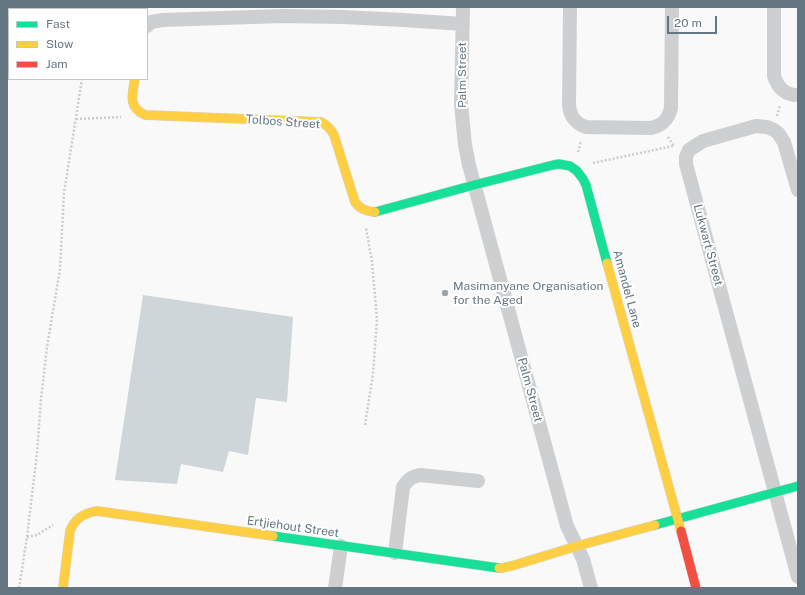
<!DOCTYPE html>
<style>
body{margin:0}
#map{position:relative;width:805px;height:595px;overflow:hidden;background:#f9f9f9;font-family:"Public Sans",sans-serif}
canvas{display:block}
.frame{position:absolute;inset:0;border:8px solid #657683;pointer-events:none}
.legend{position:absolute;left:8px;top:8px;width:140px;height:72px;box-sizing:border-box;background:#fff;border:1px solid #c1c8cd;margin:0;padding:5px 7px;list-style:none;font-size:12px;color:#657683}
.legend li{display:flex;align-items:center;gap:8px;height:20px}
.legend b{width:20px;border:1px solid #c1c8cd}
.scale{position:absolute;left:667px;top:16px;width:50px;height:18px;box-sizing:border-box;border:2px solid #657683;border-top:0;padding-left:5px;font-size:12px;line-height:14px;white-space:nowrap;color:#657683;-webkit-text-stroke:3px #fff;paint-order:stroke}
</style>
<div id="map">
<canvas width="805" height="595"></canvas>
<div class="frame"></div>
<ul class="legend">
<li><b style="height:5px;background:#16e098"></b>Fast</li>
<li><b style="height:5px;background:#ffcf43"></b>Slow</li>
<li><b style="height:5px;background:#f24e42"></b>Jam</li>
</ul>
<div class="scale">20 m</div>
</div>
<script>
const context = document.querySelector('canvas').getContext('2d');
context.lineJoin = 'round';
function fillPath(path, color) { context.fillStyle = color; context.fill(path, 'evenodd'); }
function stroke(path, color, width, dash) { context.strokeStyle = color; context.lineWidth = width; context.lineCap = dash ? 'butt' : 'round'; context.setLineDash(dash || []); context.stroke(path); }
function label(font, color, halo, rows, align = 'center') {
  context.font = font + ' "Public Sans",sans-serif'; context.lineWidth = 4; context.setLineDash([]); context.textBaseline = 'middle'; context.strokeStyle = halo; context.fillStyle = color; for (const [text, x, y, turn = 0] of rows) {
    context.save(); context.translate(x, y); context.rotate((+turn || 0) * Math.PI / 180); context.textAlign = isNaN(turn) ? turn : align; if (halo) context.strokeText(text, 0, 0); context.fillText(text, 0, 0); context.restore();
  }
}
fillPath(new Path2D(`
 M143 295 293 317 287 402 256 398 248 455 229 451 223 472 181 464 177 484 115 480Z`), '#ced6d9');
const fast = new Path2D(`
 M375 212 474 185 553 165 559 164 570 166 577 171 583 179 586 185 607 263
 M655 525 798 486
 M273 536 499 568`);
const slow = new Path2D(`
 M135 79C132 95 128 107 145 115L321 122C327 125 331 129 334 135L355 202C360 209 366 211 375 212
 M607 263 681 531
 M499 568H502L515 565 577 546 655 525
 M63 588 70 531C75 518 84 513 97 511L273 536`);
const jam = new Path2D(`
 M681 531 696 588`);
stroke(fast, '#d5d6d7', 10);
stroke(slow, '#d5d6d7', 10);
stroke(jam, '#d5d6d7', 10);
stroke(new Path2D(`
 M133 7 134 9
 M106 9 107 7
 M777 116 780 105
 M76 119 121 117
 M668 137 674 146
 M578 152 581 141
 M593 163 673 146
 M365 425 373 374 377 319 372 262 366 228
 M27 537 37 535 53 525
 M19 588 27 537 37 453 41 399 47 347 60 269 64 193 82 79`), '#cbcccd', 2.5, [2, 2]);
stroke(new Path2D(`
 M463 7 461 104 465 145 469 165 567 526 583 559 591 588
 M570 7 569 105C570 116 575 123 586 127L650 128C662 126 668 120 671 108L672 7
 M774 7V76C778 88 785 95 798 95
 M147 26 151 22 163 20 283 16 343 17 403 20 463 24
 M798 190 784 142 778 133 774 130 767 127 756 126 703 141 689 150 686 157V164L798 577
 M395 553 403 487C407 480 412 476 420 475L478 481
 M335 588 341 546`), '#cecfd0', 14);
stroke(fast, '#16e098', 9);
stroke(slow, '#ffcf43', 9);
stroke(jam, '#f24e42', 9);
for (const [x, y, r, color] of [
 [445,293,4,"#99a4ac"]
]) { const dot = new Path2D(); dot.arc(x, y, r, 0, 2 * Math.PI); context.fillStyle = color; context.fill(dot); stroke(dot, '#fff', 1.5); }
label('12px', '#657683', '#fff', [
 ["Palm Street",462,75,-90],
 ["Tolbos Street",283,122,4],
 ["Lukwart Street",708,245,75],
 ["Amandel Lane",627,289,75],
 ["Palm Street",530,390,75],
 ["Ertjiehout Street",293,527,8]
]);
label('12px', '#657683', '#fff', [
 ["Masimanyane Organisation",453,286],
 ["for the Aged",453,300]
], 'left');
</script>
